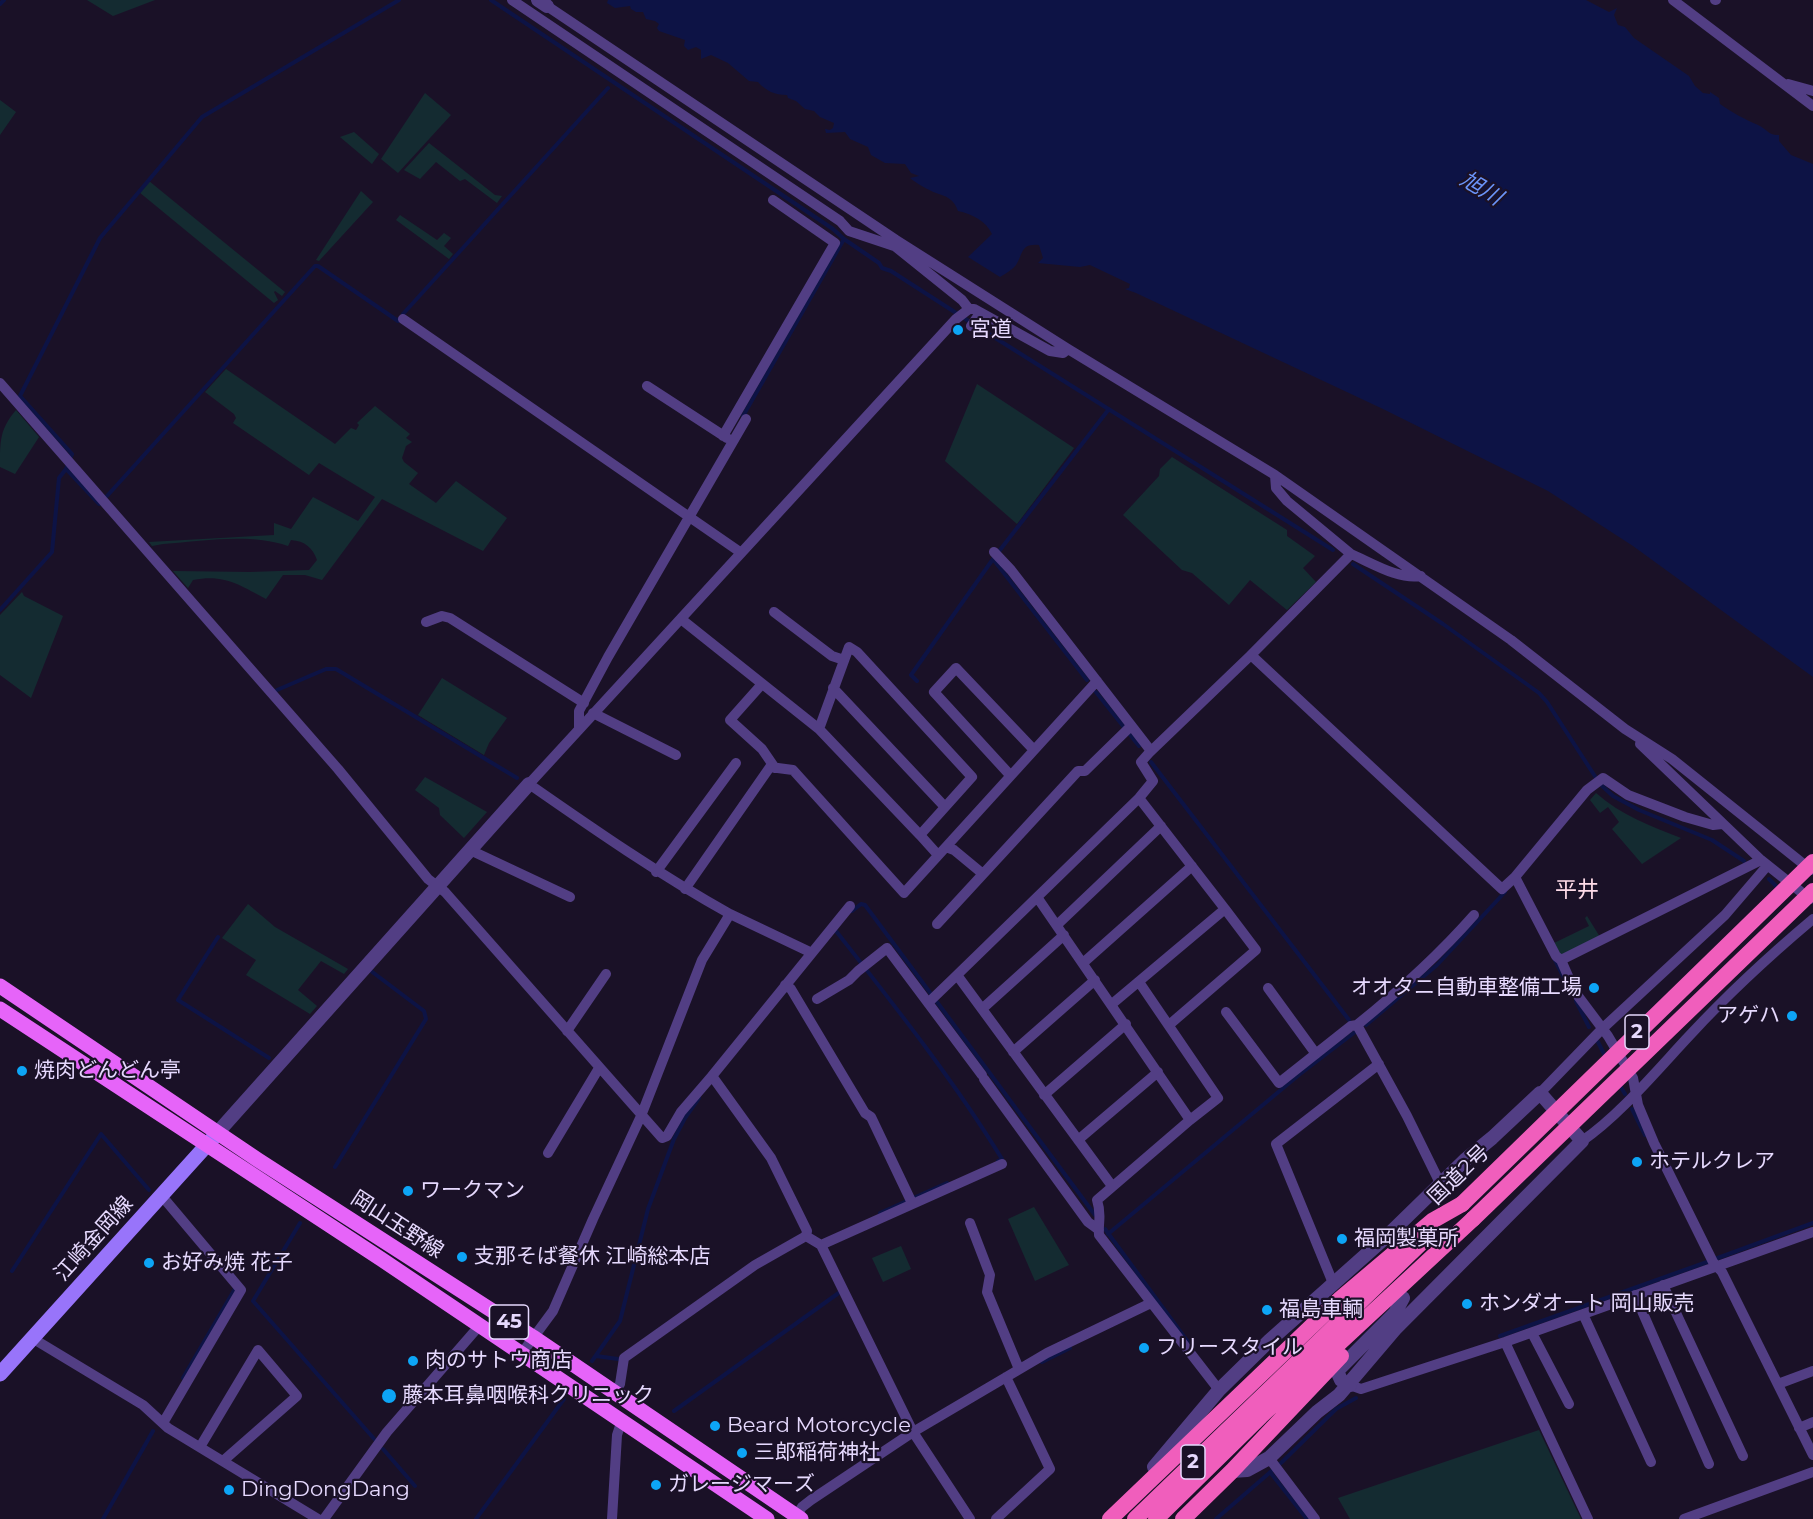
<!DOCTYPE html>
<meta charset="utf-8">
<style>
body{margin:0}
canvas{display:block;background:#1a1127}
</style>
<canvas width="1813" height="1519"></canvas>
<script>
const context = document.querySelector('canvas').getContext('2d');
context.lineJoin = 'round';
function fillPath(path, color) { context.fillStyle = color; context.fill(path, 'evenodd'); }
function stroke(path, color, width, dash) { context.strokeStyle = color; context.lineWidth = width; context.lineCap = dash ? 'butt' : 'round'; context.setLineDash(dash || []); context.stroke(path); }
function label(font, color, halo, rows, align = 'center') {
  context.font = font + ' Montserrat,"Noto Sans JP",sans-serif'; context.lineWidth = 4.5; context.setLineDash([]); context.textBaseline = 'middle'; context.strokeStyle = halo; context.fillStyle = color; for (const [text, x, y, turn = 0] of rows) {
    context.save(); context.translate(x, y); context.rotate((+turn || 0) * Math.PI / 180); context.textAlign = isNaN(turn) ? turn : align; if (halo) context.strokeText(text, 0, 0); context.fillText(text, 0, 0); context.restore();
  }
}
fillPath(new Path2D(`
 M87 0H155L113 16Z
 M425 93 451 115 398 173 381 159Z
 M0 100 16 112 0 135Z
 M354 132 379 154 372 164 340 137Z
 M429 143 495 195 502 196 497 203 465 179 460 181 436 162 420 179 404 170Z
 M149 181 285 292 282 296 275 291 274 292 278 300 274 303 139 192Z
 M361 191 373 202 319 261 316 260Z
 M400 215 437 240 444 233 451 238 444 246 453 254 449 259 396 220Z
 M226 369 335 444 351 428 356 430 359 425 357 423 375 406 410 434 406 438 412 442 406 446 402 458 404 462 418 473 409 484 436 503 456 481 507 518 483 551 382 499 322 580 305 575H283L266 599C239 585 225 574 193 580L188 588 173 571 250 572 309 570 317 560C313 548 305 541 291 540L288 546C249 533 204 541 163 544L152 546 149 542 274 535V523L291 529 313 497 358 521 375 497 319 463 309 475 233 423 236 418 234 414 205 392Z
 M977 384 1074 448 1017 524 945 461Z
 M16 410 39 437 15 474 0 467C0 440 0 429 16 410Z
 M1172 457 1287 530V536L1315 556 1303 568 1316 582 1287 610 1250 580 1229 605 1192 573 1182 570 1123 515 1159 476 1160 469Z
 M22 592 24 596 63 616 31 698 0 675V615Z
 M442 678 507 718 489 743 484 755 418 715Z
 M425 777 487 812 464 838 440 815 439 808 415 790Z
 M1596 793C1621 815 1650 826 1681 838L1642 864 1612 829 1619 822 1608 807 1600 813 1590 800Z
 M248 904 275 927 348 969 344 974 321 961 298 990 317 1006 310 1014 246 975 256 960 222 938Z
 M1587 916 1600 937 1564 955 1557 953 1552 944 1589 926 1585 918Z
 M1034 1207 1069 1265 1035 1281 1008 1219Z
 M901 1246 911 1269 883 1282 872 1258Z
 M1539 1430 1581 1519H1350L1338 1498Z`), '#142b31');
fillPath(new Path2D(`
 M608 0H1586L1609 12 1617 8 1614 15 1618 25 1625 27 1634 38 1689 76 1695 86 1703 93 1710 94V92L1719 98 1720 104C1733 113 1744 119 1758 125 1767 129 1769 136 1779 135V141L1791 155 1813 164V677L1633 546 1548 491 1383 409 1136 293 1125 289 1129 288 1130 284 1090 265 1080 267 1038 263 1043 258 1039 245C1020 243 1023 255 1016 265 1013 269 1005 274 1000 277L968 257 992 234C986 221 972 214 958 211 954 199 946 196 936 193 928 190 916 183 910 178L919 176 911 173 905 164 885 163 871 155 868 147 850 139 845 132 826 133 825 129 830 130 833 128 834 123 820 117 814 111 805 109 796 101 788 98 787 95C775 95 766 91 758 82L749 81 728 63 711 55 701 59V50L696 47 688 50 684 46 685 40 659 31 657 28 659 24 655 21 646 19 643 12H636L631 9 630 6 615 8 607 3Z`), '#0d1345');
stroke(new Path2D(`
 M491 0 833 229 844 239 879 263 882 268 891 271 981 329 1333 550
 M0 4 4 0
 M403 314 608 88
 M743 416 844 239
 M66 469 99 504
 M107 496 315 266H318L398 321 399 319
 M993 559 1087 680
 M1353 564 1443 624 1539 693 1547 702 1600 784 1613 796 1639 810 1712 840 1744 861
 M0 610 52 552 59 478 66 469 72 454 20 396 100 238 202 117 399 0
 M917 681 911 675 993 559 1109 409
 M277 690 326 669H336L517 778
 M1096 692 1139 746
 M1151 762 1349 1020
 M1769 879 1779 889
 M852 911 861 904 865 905 1095 1215
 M836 931C894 1005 953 1079 1002 1159L998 1161
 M218 937 178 1000 269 1058
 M1554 958 1564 978
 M1576 1001 1589 1027
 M1366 1025 1437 965 1505 892
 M1598 1042 1605 1056
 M1619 1084 1625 1094
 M1632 1109 1645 1135
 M335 1167 426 1019 424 1011 371 971
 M880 1213 947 1183
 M300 1223 253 1301 376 1441
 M1105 1229 1188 1342
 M1108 1234 1300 1074 1355 1032
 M1715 1259 1813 1223
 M12 1271 101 1134 149 1190
 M1500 1336 1710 1261
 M596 1356 618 1359
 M592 1361 620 1321 648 1209 674 1139 685 1118 699 1098
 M1042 1362 1070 1348
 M183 1378 236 1287 234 1286
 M674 1411 840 1292
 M383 1449 415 1486
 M1270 1472 1307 1519
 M103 1519 153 1431
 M476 1519 564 1399
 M1216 1519 1282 1462 1336 1409 1356 1398`), '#0d1345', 4);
stroke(new Path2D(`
 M512 0 840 221 849 231 894 246
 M1673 0 1813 106
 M1715 0H1716
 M547 6 896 240 1068 349 1275 475 1511 640 1625 729 1672 759 1811 870
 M1788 84 1813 91
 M896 247 962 300 969 309
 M403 319 740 552
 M971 326 980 313
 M0 383 338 769 428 879 445 892 662 1138 667 1136 681 1112 712 1076 771 1158 807 1231 806 1236
 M647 386 727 438
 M723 436 835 243 773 200
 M1275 475 1276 488 1287 501 1351 554
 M994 552 1011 570 1151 751
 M774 612 832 656 844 660
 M681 619 819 729
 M426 622 442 616 450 618 584 703
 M849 647 857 652 972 777 920 835 819 729Z
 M1251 655 1502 889 1515 877 1587 790 1603 778 1628 795 1685 817 1713 825 1722 824
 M762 684 730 720 762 749 775 768
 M833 688 945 807
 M593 713 676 755
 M579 728V711L608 657 746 419
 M1640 744 1761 860 1810 899
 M1010 775 934 692 956 668 1034 750
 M920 835 938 855
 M946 847 954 850 983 874
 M470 850 570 897
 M656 872 736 763
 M1515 877 1556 956 1561 960 1575 992 1608 1036 1633 1078 1638 1105 1654 1143 1713 1262 1722 1272 1813 1455
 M685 889 770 767 793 770 904 893 1097 681
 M1037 897 1190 1120 1097 1200C1102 1215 1098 1220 1099 1235L1219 1390
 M730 914 812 953
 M937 924 1078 771H1085L1131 726
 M1057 925 1161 826
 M1561 960 1761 860
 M1083 963 1192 866
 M1139 982 1218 1098 1190 1120
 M785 985 791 989 865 1113 871 1117 912 1203
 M1268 988 1316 1054
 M817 999 849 980 858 971 887 948 982 1075
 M928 1003 957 975
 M1112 1004 1225 909 1139 798
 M982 1009 1064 935
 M1226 1012 1279 1083 1351 1026 1357 1025C1399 991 1438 956 1474 915
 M1169 1025 1256 950 1225 909
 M1357 1025 1407 1116 1440 1183
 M567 1031 606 974
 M1013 1052 1095 980
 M712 1076 850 906
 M984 1079 1088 1222 1099 1230
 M1540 1093 1602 1029 1725 915 1767 866
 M1044 1095 1126 1024
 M1078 1140 1158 1072
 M1582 1141C1620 1115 1658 1069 1690 1035 1728 994 1769 956 1813 919
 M548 1153 599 1068
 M1112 1186 957 975 1139 798 1153 781 1141 762 1149 753 1251 655 1351 554C1372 563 1399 580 1421 576
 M161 1195 241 1290 163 1423
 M970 1223 990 1275 987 1292 1019 1369
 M806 1236 821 1245 913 1432 970 1519
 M821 1245 1002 1164
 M1333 1283 1276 1144 1379 1064
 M1663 1285 1743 1456
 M1635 1295 1709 1464
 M1583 1314 1651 1462
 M1532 1333 1569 1404
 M32 1338 143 1405 168 1428 318 1519
 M1505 1342 1588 1519
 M522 1353 553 1311 593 1219 641 1116 702 960 730 914C660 875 595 830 529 784L956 319 969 309H974L1050 351 1063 353 1068 349
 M1778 1384 1813 1371
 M1350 1385 1361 1389 1505 1342 1813 1232
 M614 1392 620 1384 624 1358 755 1265 806 1236
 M1799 1428 1813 1422
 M200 1447 258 1350 297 1396 223 1461
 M1269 1458 1315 1519
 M324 1519 387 1432 480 1325
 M612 1519 617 1435 622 1420
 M794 1519 802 1507 811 1500 913 1432 1047 1353 1151 1303
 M996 1519 1050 1469 1006 1377
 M1684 1519 1813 1472`), '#523e84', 10);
stroke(new Path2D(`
 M538 0 547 6
 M219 1131 529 784
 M1350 1385 1341 1380 1337 1371 1395 1313 1403 1298
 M1154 1467 1219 1390 1269 1341 1387 1236 1465 1160 1492 1138 1540 1093 1582 1141 1396 1328 1339 1395 1317 1412 1269 1458 1247 1470 1232 1471`), '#523e84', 14);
stroke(new Path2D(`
 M0 1374 215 1136`), '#9874fa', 15);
stroke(new Path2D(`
 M0 986 258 1160 533 1337 801 1519
 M0 1009 381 1259 767 1519`), '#e664f9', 15);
stroke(new Path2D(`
 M1110 1519 1341 1298 1432 1221 1462 1204
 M1135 1519 1420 1244
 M1156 1519 1261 1416 1473 1219
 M1183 1519 1232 1471 1341 1356`), '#f05ebc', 16);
stroke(new Path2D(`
 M1462 1204 1813 862
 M1473 1219 1813 891`), '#f05ebc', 16);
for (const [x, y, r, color] of [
 [958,330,6,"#0da5f6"],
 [1594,988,6,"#0da5f6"],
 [1792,1016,6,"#0da5f6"],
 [22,1071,6,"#0da5f6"],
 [1637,1162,6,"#0da5f6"],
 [408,1191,6,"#0da5f6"],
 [1342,1239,6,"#0da5f6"],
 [462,1257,6,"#0da5f6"],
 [149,1263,6,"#0da5f6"],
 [1467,1304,6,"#0da5f6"],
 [1267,1310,6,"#0da5f6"],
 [1144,1348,6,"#0da5f6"],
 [413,1361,6,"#0da5f6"],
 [389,1396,8,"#0da5f6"],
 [715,1426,6,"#0da5f6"],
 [742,1453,6,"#0da5f6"],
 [656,1485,6,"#0da5f6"],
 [229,1490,6,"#0da5f6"]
]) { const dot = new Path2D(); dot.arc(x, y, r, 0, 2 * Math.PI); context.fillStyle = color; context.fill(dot); stroke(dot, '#1a1127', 2); }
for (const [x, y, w] of [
 [1637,1032,24],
 [509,1322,39],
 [1193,1462,24]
]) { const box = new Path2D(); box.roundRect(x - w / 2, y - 17, w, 34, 4.5); context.fillStyle = '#1a1127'; context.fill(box); stroke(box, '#e6d9fe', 1.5); }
label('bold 20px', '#e6d9fe', null, [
 ["2",1637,1032],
 ["45",509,1322],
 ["2",1193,1462]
]);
label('21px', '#e6d9fe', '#1a1127', [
 ["宮道",970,330],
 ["オオタニ自動車整備工場",1582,988,"right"],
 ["アゲハ",1780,1016,"right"],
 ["焼肉どんどん亭",34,1071],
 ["ホテルクレア",1649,1162],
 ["ワークマン",420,1191],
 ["福岡製菓所",1354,1239],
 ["支那そば餐休 江崎総本店",474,1257],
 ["お好み焼 花子",161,1263],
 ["ホンダオート 岡山販売",1479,1304],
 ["福島車輌",1279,1310],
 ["フリースタイル",1156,1348],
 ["肉のサトウ商店",425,1361],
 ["藤本耳鼻咽喉科クリニック",402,1396],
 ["Beard Motorcycle",727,1426],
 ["三郎稲荷神社",754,1453],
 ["ガレージマーズ",668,1485],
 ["DingDongDang",241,1490]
], 'left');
label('21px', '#e6d9fe', '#1a1127', [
 ["国道2号",1459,1175,-44],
 ["岡山玉野線",397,1225,33],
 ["江崎金岡線",94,1239,-48]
]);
label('italic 22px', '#6b94f9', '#1a1127', [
 ["旭川",1481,189,31]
]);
label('22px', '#fedbe8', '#1a1127', [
 ["平井",1577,891]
]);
</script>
